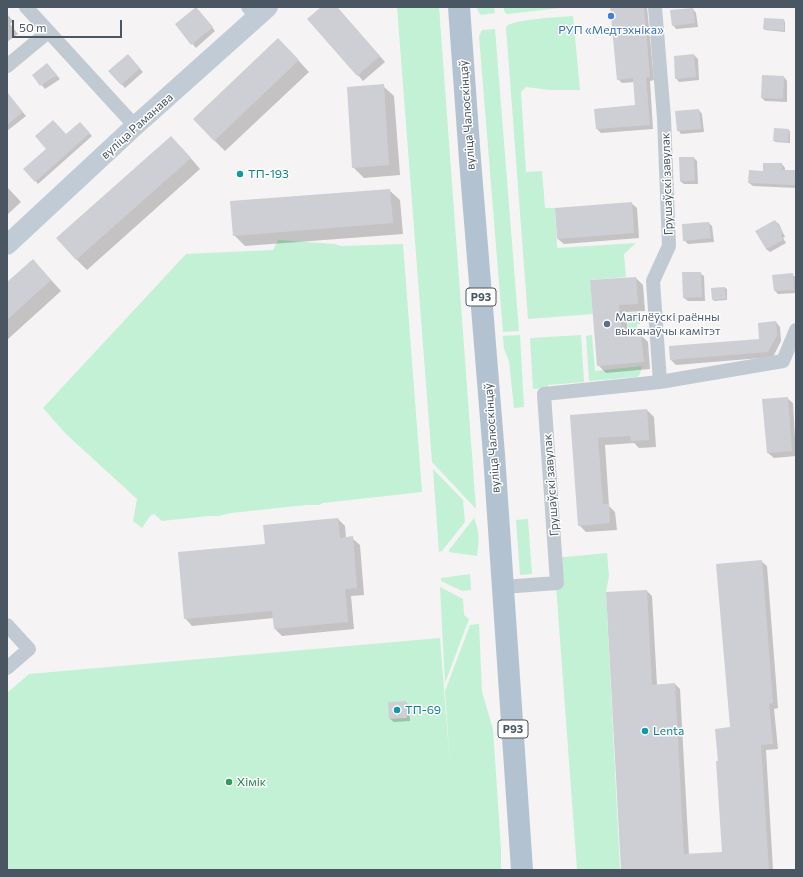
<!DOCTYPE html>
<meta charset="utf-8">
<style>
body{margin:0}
#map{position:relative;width:803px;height:877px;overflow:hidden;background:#f5f3f3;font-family:Commissioner,sans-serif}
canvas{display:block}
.frame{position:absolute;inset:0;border:8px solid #4a5661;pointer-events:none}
.scale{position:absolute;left:12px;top:20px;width:110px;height:18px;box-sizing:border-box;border:2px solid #4a5661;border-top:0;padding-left:5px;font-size:12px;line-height:14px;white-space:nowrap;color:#4a5661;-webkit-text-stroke:3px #fff;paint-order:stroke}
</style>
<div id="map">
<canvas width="803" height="877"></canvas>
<div class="frame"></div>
<div class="scale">50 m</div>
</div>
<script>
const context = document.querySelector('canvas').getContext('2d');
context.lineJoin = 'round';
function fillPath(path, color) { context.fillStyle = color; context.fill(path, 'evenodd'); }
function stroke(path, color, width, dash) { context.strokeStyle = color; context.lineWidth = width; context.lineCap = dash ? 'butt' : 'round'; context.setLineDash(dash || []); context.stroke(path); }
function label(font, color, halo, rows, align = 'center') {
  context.font = font + ' Commissioner,sans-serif'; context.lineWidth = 3; context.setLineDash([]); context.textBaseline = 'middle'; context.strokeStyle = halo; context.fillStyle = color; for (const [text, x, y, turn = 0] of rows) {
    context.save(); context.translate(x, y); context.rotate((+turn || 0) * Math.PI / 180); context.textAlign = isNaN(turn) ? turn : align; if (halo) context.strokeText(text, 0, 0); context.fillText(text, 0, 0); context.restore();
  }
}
fillPath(new Path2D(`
 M397 7H439L476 509 432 462Z
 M477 7H494L495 13 481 15 478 11Z
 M504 7H570L507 14 504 11Z
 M573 16 580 90H550L526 87 521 92 526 172 542 171 545 208H555L557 248 636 243 624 254 626 277 590 280 593 314 528 319 506 27C512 19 561 17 573 16Z
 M495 29 519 331 503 332 479 36 482 30Z
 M278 240 335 244 341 246 403 244 422 492 323 503 319 505H306L231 513 219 516H208L162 521 154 514 150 516 142 528 133 521 137 499 66 434 43 408 186 254 273 250Z
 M639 312 640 324H637V328L628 329 627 317H629V313Z
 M520 335 524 407 514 408 509 361 504 349 503 336Z
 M581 335 584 382 548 385 547 388 533 389 530 338Z
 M592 335 595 371 642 366 640 374 637 377 589 381 586 336Z
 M433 469 463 500 465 522 442 551 439 552Z
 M474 518C480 533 479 540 477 556L449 552V550Z
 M528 519 532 574 520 575 516 520Z
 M607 553 609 576 606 592 620 870H577L554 558Z
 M470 574 471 590 462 591 441 581V578Z
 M440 587 463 599 464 615 469 619 445 683Z
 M479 624 482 692 493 729 501 849V870H7V693L29 674 440 638 450 766 445 691 470 625Z`), '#c3f1d5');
fillPath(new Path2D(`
 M323 7H337L385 62 363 81 309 19Z
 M611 7H647L654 80 650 81 653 129 601 133 597 129 596 109 636 106 635 82 622 83 618 79Z
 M693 9 696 13 698 27 676 29 673 25Z
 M199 11 215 31 196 48 176 25Z
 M7 14 13 21 10 24 18 34 7 42Z
 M784 20 785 22V32L765 30 764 29Z
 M289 50 309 72 225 151 214 140Z
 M694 55 698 59 699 80 679 82 676 78Z
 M131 59 143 72 125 88 110 72Z
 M47 64 60 79 45 89 33 75Z
 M784 77 787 81V102L765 101 762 98Z
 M383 86 394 96 400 175 364 178 353 167Z
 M7 93 26 116 7 131Z
 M699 110 702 114 704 132 681 134 678 130Z
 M80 123 92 136 38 184 25 169Z
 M774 129 789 130 790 132V143L775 142 774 140Z
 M182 148 200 169 87 270 76 259Z
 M694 158 697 161 698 184H684L680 181Z
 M782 164 785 168V171L796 172V188L753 186 749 183 763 172Z
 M8 188 21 202 7 215V189Z
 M389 190 400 200 403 234 245 246 234 235Z
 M631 203 637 208 639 238 564 244 558 239Z
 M775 221 779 224 785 237 783 238 786 243 770 252 766 249Z
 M709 223 712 226 714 242 688 244 684 240Z
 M43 271 61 291 7 340V283Z
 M700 273 704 276 705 301H688L684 298Z
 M792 274 796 278V293L778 294 775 291 774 276Z
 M636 278 643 285 645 311 626 312 628 336 641 335 648 342 650 369 606 373 598 365 591 281Z
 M725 288 727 289V300L714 301 713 299 712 289Z
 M776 322 780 327 781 341 773 357 676 365 671 360 760 340Z
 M787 398 793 403 796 456 774 458 768 453 763 400Z
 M647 410 654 417 656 447 639 448 634 443 605 445 609 506 615 512 617 530 586 532 579 525 571 416Z
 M338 519 345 526 346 538H352L360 545 364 595 351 596 354 629 282 636 275 629 274 618 192 626 185 618 266 545Z
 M761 561 767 566 778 708 774 709 778 749 766 750 773 870H621L647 591 652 596 657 685 675 684 680 689 689 855 723 853 720 762 731 728Z
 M405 702 409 705 410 721 394 722 390 719Z`), '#0003');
fillPath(new Path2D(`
 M196 7 213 27 191 45 175 24Z
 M321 7H337L380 56 357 76 307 19Z
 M610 7H644L650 77H646L650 125 596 129 594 109 635 105 633 78 617 80Z
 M693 8 695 23 672 26 670 10Z
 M764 18 784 19V31L763 29Z
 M278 38 299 60 214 141 193 119Z
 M128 54 140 68 121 85 108 71Z
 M694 54 696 77 675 79 674 56Z
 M47 63 57 75 40 86 32 75Z
 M762 75 784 76 783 99 761 98Z
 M384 84 389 165 352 168 347 87Z
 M7 92 23 112 7 125Z
 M699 109 701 129 677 131 675 111Z
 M53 120 66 134 80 122 90 133 35 182 23 169 46 149 35 136Z
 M774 128 789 129 788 142 773 141Z
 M171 136 191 158 76 260 56 238Z
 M679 157H694L695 181H680Z
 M763 163H782V170H795V185L748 183 749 170 763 171Z
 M390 189 393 223 233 236 230 201Z
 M632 202 634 233 557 239 555 208Z
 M775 220 783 233 781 235 783 240 766 249 755 231Z
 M709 222 711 238 683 241 682 224Z
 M33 259 51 280 7 320V282Z
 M682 272H701L702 297 683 298Z
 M793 273 794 290 774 291 772 275Z
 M636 277 638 304 619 305 622 336 641 334 644 362 597 366 590 280Z
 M725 287 726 299 712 300 711 288Z
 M776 321 777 336 768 352 670 360 669 346 759 339 758 323Z
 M788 397 792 451 767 453 762 399Z
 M647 409 649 440 631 441 630 436 598 438 603 504H609L610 523 578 526 570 415Z
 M338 518 340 538 353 536 357 588 345 589 348 622 274 629 272 611 184 619 178 552 265 544 263 525Z
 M762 560 773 703 769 704 773 744 761 745 769 870H621L606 592 647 590 652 685 675 683 684 854 722 852 716 761H718L715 729 730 727 716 564Z
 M406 701 407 718 389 719 388 702Z`), '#cdcfd5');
stroke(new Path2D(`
 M26 7 135 126
 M248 7 257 17
 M655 7 664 118 669 246 653 281 660 382
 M7 66 48 32
 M503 587 557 583 544 394 660 382 783 361 796 330
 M7 625 29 649 7 668`), '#c1cad2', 14);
stroke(new Path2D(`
 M7 245 135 126 268 7`), '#c1cbd6', 20);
stroke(new Path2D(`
 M459 7 470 160 494 455 522 870`), '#b3c2d1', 22);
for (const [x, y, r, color] of [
 [611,16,4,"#3f7fe0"],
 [240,174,4,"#0f9aa8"],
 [607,324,4,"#5c6f8a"],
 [397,710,4,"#0f9aa8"],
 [645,731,4,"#0f9aa8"],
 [229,782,4,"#2e9e5b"]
]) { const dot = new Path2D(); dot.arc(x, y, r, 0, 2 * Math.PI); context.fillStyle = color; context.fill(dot); stroke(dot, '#fff', 1.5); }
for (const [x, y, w] of [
 [481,297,30],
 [513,729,30]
]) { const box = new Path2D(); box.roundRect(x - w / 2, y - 9, w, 18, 3); context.fillStyle = '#fff'; context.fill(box); stroke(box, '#4a5661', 1); }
label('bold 11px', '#4a5661', null, [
 ["Р93",481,297],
 ["Р93",513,729]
]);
label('12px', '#366cbe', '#fff', [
 ["РУП «Медтэхніка»",611,30]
]);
label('12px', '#4a5661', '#fff', [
 ["вуліца Чалюскінцаў",467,115,-94],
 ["вуліца Раманава",137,126,-42],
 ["Грушаўскі завулак",667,184,-92],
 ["вуліца Чалюскінцаў",492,438,-94],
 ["Грушаўскі завулак",551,485,-94]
]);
label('12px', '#0d838f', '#fff', [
 ["ТП-193",248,174],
 ["ТП-69",405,710],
 ["Lenta",653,731]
], 'left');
label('12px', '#4e5e75', '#fff', [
 ["Магілёўскі раённы",615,317],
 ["выканаўчы камітэт",615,331]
], 'left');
label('12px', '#27864d', '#fff', [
 ["Хімік",237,782]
], 'left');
</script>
